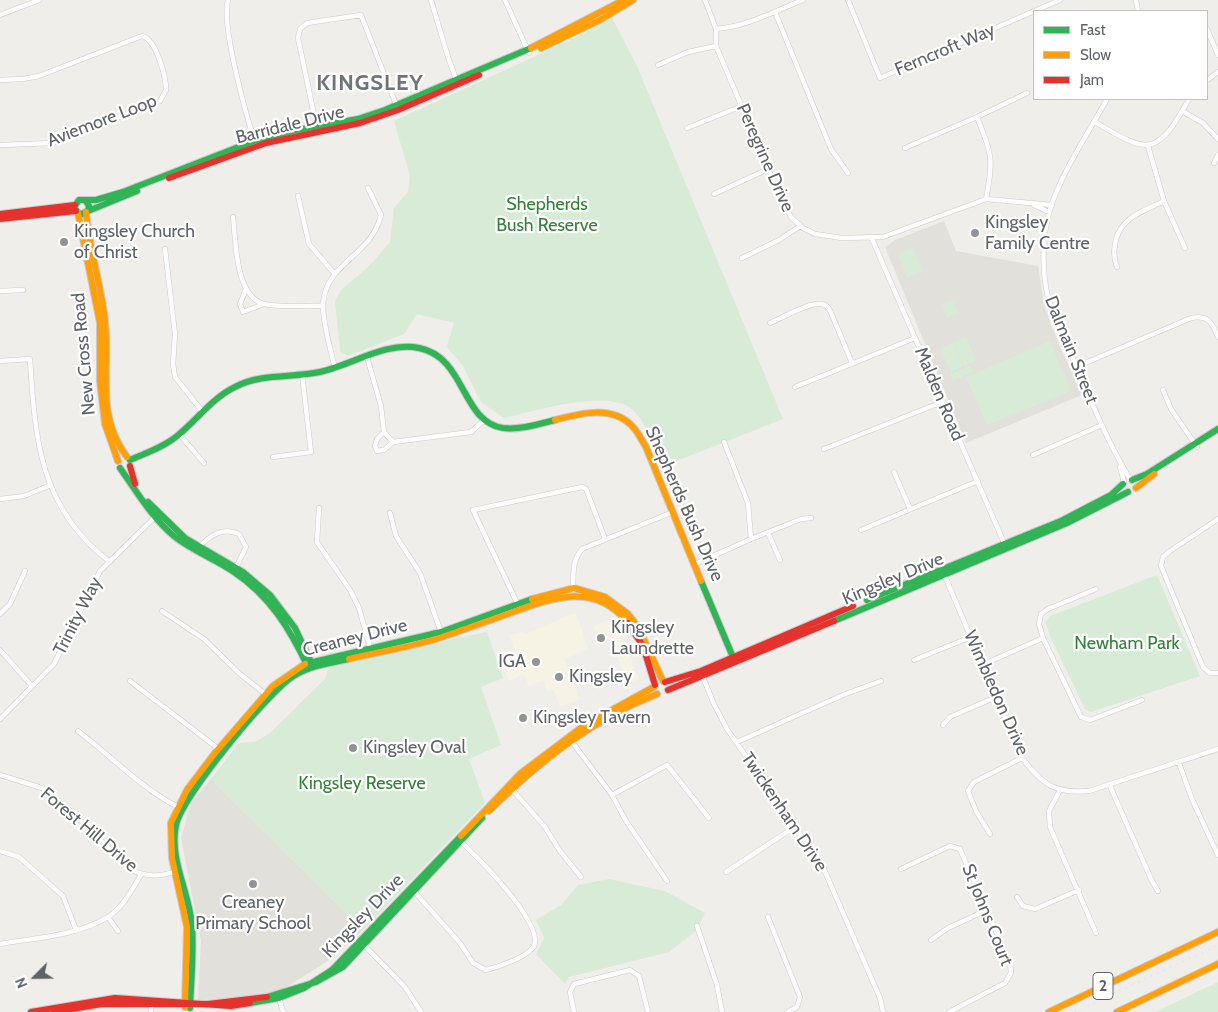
<!DOCTYPE html>
<style>
body{margin:0}
#map{position:relative;width:1218px;height:1012px;overflow:hidden;background:#efeeea;font-family:Cabin,sans-serif}
canvas{display:block}
.legend{position:absolute;left:1033px;top:10px;width:175px;height:90px;box-sizing:border-box;background:#fff;border:1px solid #bfc1c3;margin:0;padding:6px 9px;list-style:none;font-size:15px;color:#5f6368}
.legend li{display:flex;align-items:center;gap:10px;height:25px}
.legend b{width:25px;border:1px solid #bfc1c3}
.north{position:absolute;left:10px;top:952px;width:50px;height:50px;-webkit-text-stroke:4px #fff;paint-order:stroke;rotate:247deg;font-size:14px;font-weight:700;line-height:20px;text-align:center;color:#5f6368}
.north::after{content:'';display:block;margin:auto;width:18px;height:22px;background:#5f6368;clip-path:polygon(50% 0,100% 100%,50% 72%,0 100%)}
</style>
<div id="map">
<canvas width="1218" height="1012"></canvas>
<ul class="legend">
<li><b style="height:6px;background:#30b455"></b>Fast</li>
<li><b style="height:6px;background:#ff9f0a"></b>Slow</li>
<li><b style="height:6px;background:#e5322d"></b>Jam</li>
</ul>
<div class="north">N</div>
</div>
<script>
const context = document.querySelector('canvas').getContext('2d');
context.lineJoin = 'round';
function fillPath(path, color) { context.fillStyle = color; context.fill(path, 'evenodd'); }
function stroke(path, color, width, dash) { context.strokeStyle = color; context.lineWidth = width; context.lineCap = dash ? 'butt' : 'round'; context.setLineDash(dash || []); context.stroke(path); }
function label(font, color, halo, rows, align = 'center') {
  context.font = font + ' Cabin,sans-serif'; context.lineWidth = 4.5; context.setLineDash([]); context.textBaseline = 'middle'; context.strokeStyle = halo; context.fillStyle = color; for (const [text, x, y, turn = 0] of rows) {
    context.save(); context.translate(x, y); context.rotate((+turn || 0) * Math.PI / 180); context.textAlign = isNaN(turn) ? turn : align; if (halo) context.strokeText(text, 0, 0); context.fillText(text, 0, 0); context.restore();
  }
}
fillPath(new Path2D(`
 M574 613 576 614 588 649 567 658 565 661 580 699 560 707 554 690 548 692 544 680 529 686 524 674 509 681 502 666 509 662 507 656 516 652 509 636 522 632 526 634Z
 M613 618 615 623 617 622 639 679 628 683 611 641 607 638 600 641 594 626Z`), '#f7f3e4');
fillPath(new Path2D(`
 M944 221 956 251 1038 266 1043 299 1052 328 1082 395 966 443 885 247 895 240Z
 M211 779 363 930 331 959 277 993 233 999 198 1000 201 941 181 838 191 803Z`), '#e2e0da');
fillPath(new Path2D(`
 M612 18 637 66 783 419 664 466C657 451 643 415 629 407 602 390 535 411 504 418L481 402 463 366 447 347 454 323 417 314 404 334 348 356 340 351 335 301 341 290 369 266 390 242 394 208 408 192 410 176 394 121 575 38Z
 M913 248 923 271 907 278 897 254Z
 M952 300 958 313 947 318 942 305Z
 M966 337 976 360 964 366 953 342Z
 M1050 341 1071 391 987 425 966 377Z
 M953 343 963 366 951 372 940 348Z
 M970 366 973 372 953 381 950 374Z
 M1157 575 1200 676 1091 712 1085 709 1050 636 1046 622 1050 616Z
 M487 632 503 678 481 687 501 745 469 759 485 803 363 930 211 779 239 743 255 742 270 733 325 679 329 666Z
 M609 879 665 891 705 913 696 931 669 952 569 977 565 984 536 954 544 938 536 920 561 905 578 885Z
 M1218 982V1012H1155Z`), '#d8ebd6');
const street = new Path2D(`
 M228 0C221 26 246 114 255 143
 M431 0 448 57 457 82
 M505 0 529 53
 M705 0 716 29V46L779 194 791 217 803 228 815 234 842 238 883 237 986 199 1052 205
 M848 0 880 78 1060 0
 M1136 0 1138 11
 M775 12 831 149 848 173
 M0 15 39 0
 M716 29C746 27 775 11 803 0
 M1207 29 1218 55
 M658 65 688 52 716 46
 M0 80 23 79 39 76 142 36C156 39 166 76 166 90L160 101 53 143 0 145
 M1207 80 1218 72
 M1107 99C1089 132 1060 175 1050 210 1042 235 1042 267 1047 293 1052 317 1065 340 1075 363 1092 403 1108 443 1130 479
 M1182 111 1203 123 1218 139
 M977 117C992 155 994 159 986 199
 M1095 122C1150 155 1157 156 1189 99
 M687 128 742 106
 M317 129 298 38 300 29 307 23 361 15 397 107
 M1148 146 1164 201 1185 248
 M905 148 977 117 1027 93
 M1214 163 1218 155
 M714 194 768 169
 M298 196 309 244 334 273
 M1034 205 1049 212
 M233 217C236 242 235 296 264 304 282 308 305 305 323 306
 M872 239 1005 545
 M165 249 175 334 173 364 175 377 202 411
 M742 258 779 240 800 226
 M1117 267C1113 257 1114 249 1116 239 1123 216 1144 211 1164 201
 M0 291 23 290
 M245 291 240 304 243 312 264 304
 M770 323C782 318 809 302 822 304 828 305 830 310 832 315L852 363
 M367 357 381 406 384 432 393 442 471 432 484 420
 M0 361 30 359C35 440 40 509 110 562
 M1076 367 1191 318C1208 315 1212 322 1218 337
 M335 369C331 350 322 321 323 303 327 261 371 257 381 215L368 188
 M795 387 915 338
 M1163 390 1171 409 1197 447
 M384 432 377 439 375 446 377 451 384 450 393 442
 M180 435 204 463
 M724 442 748 503 751 539
 M824 449 942 402
 M1033 455 1102 425
 M273 457 311 452 302 374
 M1120 467 1124 482
 M894 472 910 509
 M0 499 24 496 51 485
 M319 508 317 542 350 590 359 608 371 651
 M390 513 396 536 420 573 442 635
 M1218 519 1170 551 1163 557 1161 566 1203 667 1210 673H1218
 M861 530 978 481
 M768 533 780 560
 M198 548C210 536 222 526 239 534L246 547 235 570
 M695 564 751 539 801 519 811 518
 M944 574 1022 758C1043 785 1055 794 1089 791L1218 749
 M1096 589 1048 609 1041 614 1039 624 1043 638 1081 717 1090 720 1142 700
 M573 590C574 574 571 562 582 549L673 512
 M519 607 473 510 582 487 586 489 588 494 605 539
 M162 611 204 639 240 674 268 696
 M0 614 10 604 25 571
 M0 650 32 686
 M914 660 971 637
 M982 665 1043 638
 M702 675 714 704 727 729 823 867 880 998 883 1012
 M130 681 220 750
 M0 719 54 664 100 571 155 517
 M943 725 950 717 996 697
 M78 731C111 756 141 788 178 807
 M569 738 612 795 626 821 667 881
 M737 742 843 695 881 681
 M1179 763 1192 799 1218 855
 M0 775 42 788 73 813 131 870C147 877 160 877 176 871
 M1110 786 1151 879 1158 891
 M510 787 545 827 560 851 581 877
 M1060 790 1049 811 1050 827 1096 933
 M612 795 667 765 709 818
 M990 834 976 811 968 791 974 782 1022 758
 M0 851 19 857 63 896 76 930
 M901 869 950 846 960 849 1010 963 1011 973 1005 983 949 1012
 M726 872 796 826
 M412 889 460 943 473 963 486 970C498 967 528 957 534 946 544 923 476 855 460 841
 M1017 897 1023 906 1035 909 1079 890
 M108 917 118 931
 M768 917 800 997 797 1007 787 1012
 M697 926 717 985 722 1012
 M931 940 948 928 987 910
 M0 944C34 938 77 936 108 917 123 908 132 889 141 875
 M363 944 405 987 421 1012
 M279 998 283 1012
 M151 1012 152 1001
 M574 1012 570 992 574 984 630 970 639 976 648 1012`);
const fast = new Path2D(`
 M86 201 89 206 88 211 82 214 78 213 74 207 79 200H96L123 192 254 141 292 131 358 119 385 110 531 48
 M88 211 137 191
 M130 460C146 453 164 447 177 436 197 420 212 398 235 387 261 373 292 378 320 372 352 365 386 341 419 348 466 357 461 422 503 428 520 430 539 424 555 420
 M120 468C137 492 152 518 175 537 193 551 215 559 234 572 270 596 290 629 308 667
 M1132 480 1147 474 1218 429
 M148 502 185 538 243 572 270 595 295 628 313 666
 M701 581 735 662
 M867 600 1061 521 1111 495 1123 484
 M834 621 1067 523 1128 492
 M305 664 441 632 532 599
 M267 997 316 982 343 967 482 818
 M250 1003 279 998 304 988 332 970 461 836
 M190 1008C191 981 194 952 192 925 189 891 169 860 176 825 182 796 267 694 292 677 309 666 329 663 349 659`);
const slow = new Path2D(`
 M531 48 624 0
 M541 48 600 20 633 0
 M86 212C89 249 101 284 105 321 110 370 95 415 127 457
 M78 213 100 323V381L105 424 118 461
 M555 420C581 413 613 405 633 427 638 432 642 441 646 447L701 581
 M1136 488 1154 474
 M532 599 574 588 605 597 628 614 638 627 663 681
 M349 659C381 651 414 647 445 636 468 628 491 620 513 612 554 597 596 582 628 623
 M489 811C539 762 591 720 657 694
 M461 836 520 774 585 725 654 687
 M185 1007 187 927 172 858 171 823 187 790 215 753 273 686 305 664
 M1049 1012 1218 932
 M1117 1012 1218 964`);
const jam = new Path2D(`
 M169 178 266 143 360 123 398 110 479 75
 M0 214 75 205
 M0 219 76 211
 M130 466 135 484
 M628 623 643 646 655 685
 M665 682 701 671 853 606
 M668 690 834 621
 M31 1012 115 998 231 1006 250 1003
 M54 1012 102 1004H208L267 997`);
stroke(street, '#cbcccc', 5.5);
stroke(fast, '#cacacb', 8);
stroke(slow, '#cacacb', 8);
stroke(jam, '#cacacb', 8);
stroke(street, '#fdfcfc', 4.5);
stroke(fast, '#30b455', 6);
stroke(slow, '#ff9f0a', 6);
stroke(jam, '#e5322d', 6);
stroke(new Path2D(`
 M1075 1012 1218 945`), '#e4e4e4', 2, [1, 6]);
for (const [x, y, r, color] of [
 [975,233,5,"#919496"],
 [64,242,5,"#919496"],
 [601,638,5,"#919496"],
 [536,662,5,"#919496"],
 [559,677,5,"#919496"],
 [523,718,5,"#919496"],
 [353,748,5,"#919496"],
 [253,884,5,"#919496"]
]) { const dot = new Path2D(); dot.arc(x, y, r, 0, 2 * Math.PI); context.fillStyle = color; context.fill(dot); stroke(dot, '#fff', 2); }
for (const [x, y, w] of [
 [1103,986,20]
]) { const box = new Path2D(); box.roundRect(x - w / 2, y - 13.5, w, 27, 4); context.fillStyle = '#fff'; context.fill(box); stroke(box, '#5f6368', 1); }
label('bold 16px', '#5f6368', null, [
 ["2",1103,986]
]);
label('18px', '#5f6368', '#fff', [
 ["Ferncroft Way",945,50,-23],
 ["Aviemore Loop",102,121,-21],
 ["Barridale Drive",290,125,-14],
 ["Peregrine Drive",765,158,66],
 ["Dalmain Street",1071,350,68],
 ["New Cross Road",84,354,-95],
 ["Malden Road",939,394,67],
 ["Shepherds Bush Drive",684,504,66],
 ["Kingsley Drive",893,579,-23],
 ["Trinity Way",78,616,-63],
 ["Creaney Drive",355,638,-14],
 ["Wimbledon Drive",996,693,66],
 ["Twickenham Drive",784,812,56],
 ["Forest Hill Drive",89,830,40],
 ["St Johns Court",987,915,68],
 ["Kingsley Drive",363,916,-46]
]);
label('18px', '#348238', '#fff', [
 ["Shepherds",547,205],
 ["Bush Reserve",547,226],
 ["Newham Park",1127,644],
 ["Kingsley Reserve",362,784]
]);
label('18px', '#5f6368', '#fff', [
 ["Kingsley",985,223],
 ["Family Centre",985,244],
 ["Kingsley Church",74,232],
 ["of Christ",74,253],
 ["Kingsley",611,628],
 ["Laundrette",611,649],
 ["IGA",526,662,"right"],
 ["Kingsley",569,677],
 ["Kingsley Tavern",533,718],
 ["Kingsley Oval",363,748],
 ["Creaney",253,903,"center"],
 ["Primary School",253,924,"center"]
], 'left');
context.letterSpacing = '1px';
label('bold 22px', '#70757a', '#fff', [
 ["KINGSLEY",370,84]
]);
context.letterSpacing = '0px';
</script>
